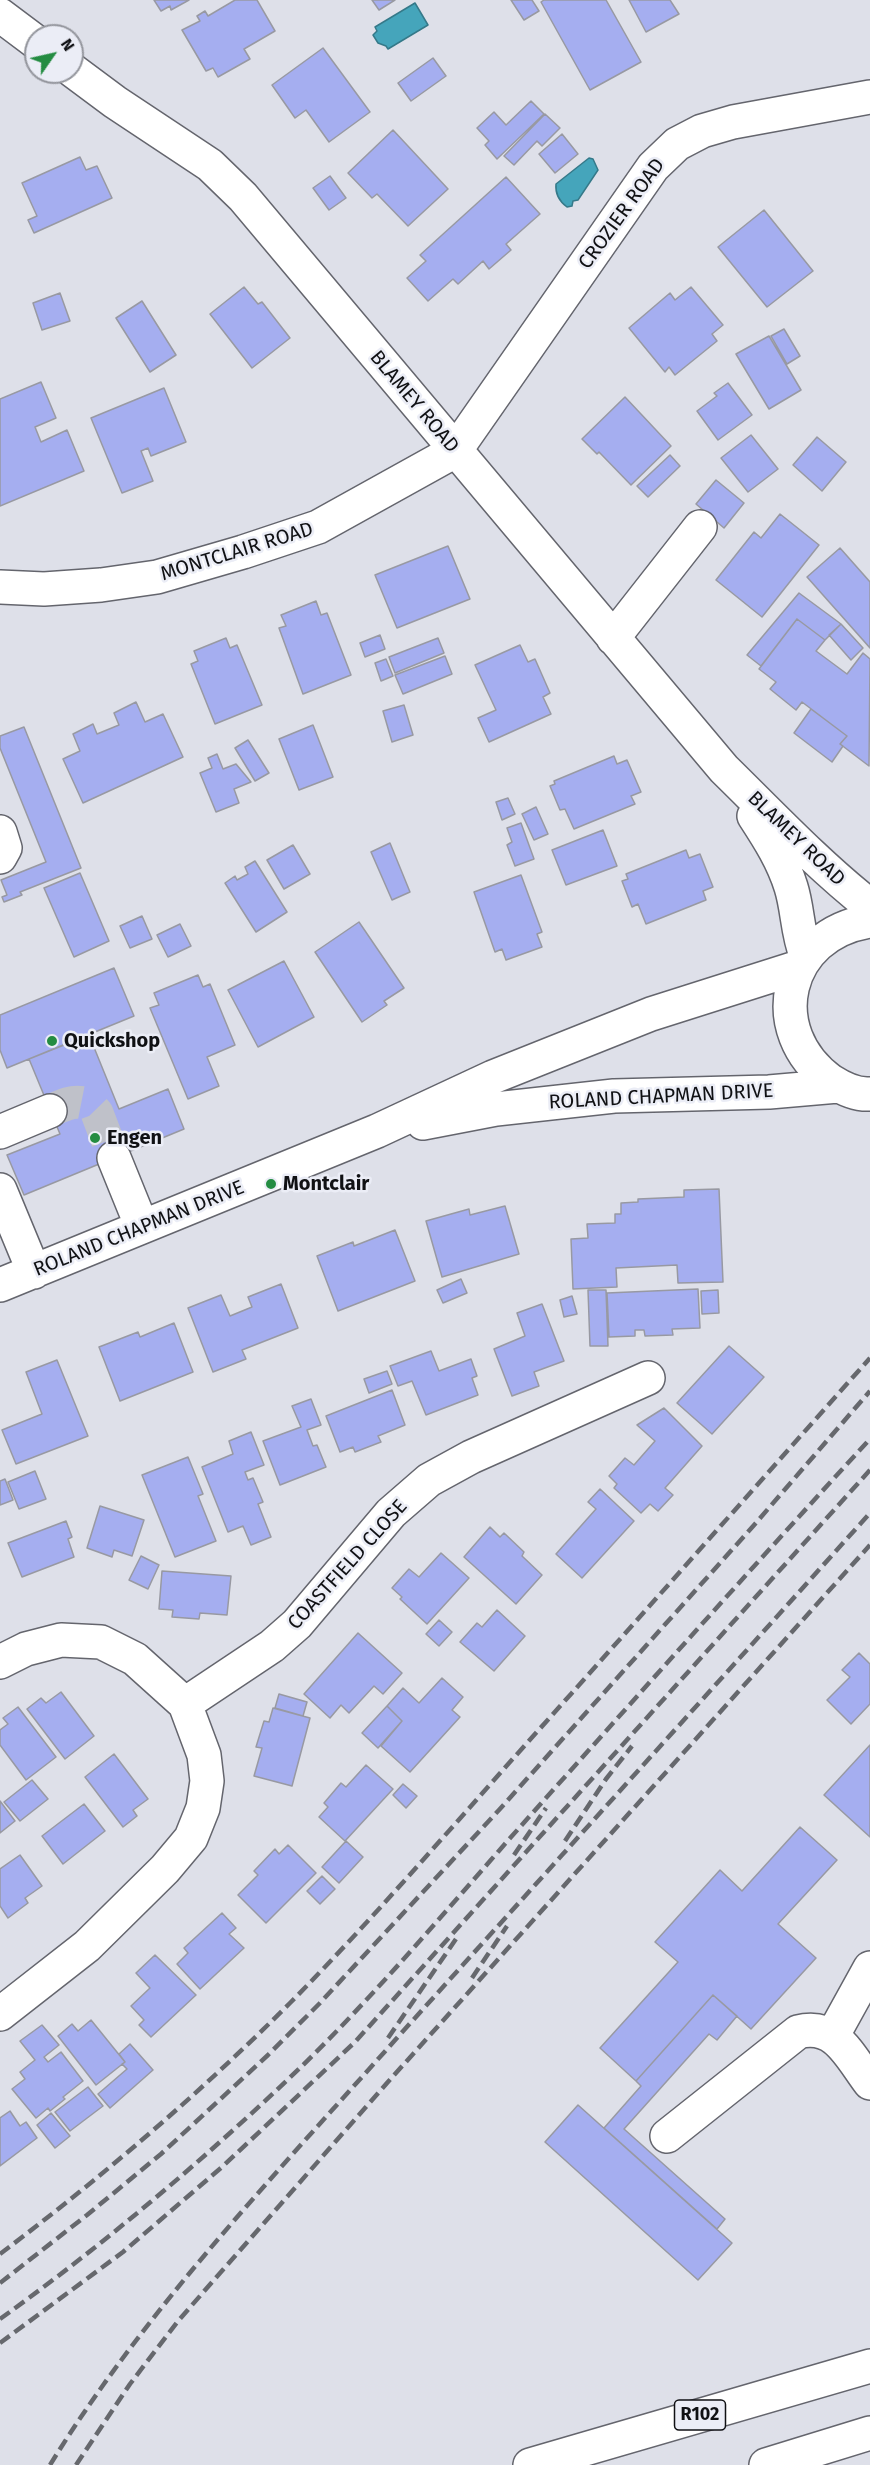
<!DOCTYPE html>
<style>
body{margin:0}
#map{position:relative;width:870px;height:2465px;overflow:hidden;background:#dee0e9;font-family:"Fira Sans",sans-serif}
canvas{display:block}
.north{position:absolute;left:24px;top:24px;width:60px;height:60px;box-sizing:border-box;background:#ebedf6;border:2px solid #93959c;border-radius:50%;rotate:56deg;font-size:16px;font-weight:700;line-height:24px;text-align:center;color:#101114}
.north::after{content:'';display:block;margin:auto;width:21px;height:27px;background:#248c42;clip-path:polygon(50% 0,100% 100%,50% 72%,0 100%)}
</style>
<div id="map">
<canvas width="870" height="2465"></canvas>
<div class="north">N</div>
</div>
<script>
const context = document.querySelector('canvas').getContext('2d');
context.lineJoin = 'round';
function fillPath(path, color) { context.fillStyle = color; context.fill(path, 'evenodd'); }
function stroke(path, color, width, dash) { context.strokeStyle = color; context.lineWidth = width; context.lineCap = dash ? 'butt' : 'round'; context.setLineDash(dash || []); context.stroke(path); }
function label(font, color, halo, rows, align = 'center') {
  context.font = font + ' "Fira Sans",sans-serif'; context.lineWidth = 5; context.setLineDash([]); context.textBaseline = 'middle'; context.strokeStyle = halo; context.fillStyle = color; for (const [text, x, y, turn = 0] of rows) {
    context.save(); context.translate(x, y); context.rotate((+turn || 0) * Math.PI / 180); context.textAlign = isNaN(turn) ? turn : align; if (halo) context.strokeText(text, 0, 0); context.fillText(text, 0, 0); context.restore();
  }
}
const water = new Path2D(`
 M415 3 428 25 388 49 386 46 378 43 373 35 377 31 375 27Z
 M589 158 593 159 598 170 578 200 573 201 572 206 567 207C559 201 555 194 556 184Z`);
fillPath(water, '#45a5bb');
stroke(water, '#357989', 1.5);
const building = new Path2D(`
 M154 0H189L171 10 170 6 161 11Z
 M235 0H257L275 31 244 49 250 59 218 77 213 68 206 71 182 30 200 21 197 16 205 11 208 16Z
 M372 0H395L379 10Z
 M511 0H532L539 11 524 20Z
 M544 0H606L641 62 590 90 541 2Z
 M629 0H670L679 14 646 32Z
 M323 48 370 112 329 142 306 110 295 118 272 85Z
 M433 58 446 76 411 101 398 83Z
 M531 101 544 114 497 159 485 145 489 141 477 128 494 112 506 125Z
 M545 114 560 128 542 146 537 141 514 165 504 156Z
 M393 130 448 189 408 226 377 194 372 198 348 173Z
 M562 134 578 154 555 173 539 154Z
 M80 157 86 170 97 166 112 198 34 233 28 220 37 216 22 183Z
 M330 176 346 198 329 210 313 188Z
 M506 177 540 214 506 244 511 250 489 269 483 261 458 284 453 279 428 301 407 278 426 261 420 255Z
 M764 210 813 271 767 307 718 247Z
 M244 287 258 304 262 302 290 338 252 368 210 314Z
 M691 287 723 325 712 334 717 341 675 375 669 367 665 372 629 328 670 293 675 300Z
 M60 293 70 321 42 330 33 303Z
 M142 301 176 355 150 372 116 318Z
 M784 329 800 356 787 364 771 336Z
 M769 336 801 390 769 409 736 354Z
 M41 382 56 418 35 427 41 442 67 430 84 471 0 506V399Z
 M728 383 752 415 718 440 697 411 717 396 714 393Z
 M164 388 186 442 151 456 148 448 141 451 153 481 122 493 91 418Z
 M625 397 671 446 631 485 599 452 597 454 582 439Z
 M751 435 778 469 748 492 721 458Z
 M817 437 846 462 822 491 793 465Z
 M670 455 680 466 648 497 637 486Z
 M716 480 744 503 724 528 696 504Z
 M780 514 819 545 762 617 716 580 754 532 761 538Z
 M448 546 470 599 397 628 375 575Z
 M840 548 870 582V648L807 577Z
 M799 593 841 624 825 640 797 619 761 666 747 655Z
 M316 601 321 615 327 613 351 675 303 694 279 628 286 626 281 615Z
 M797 619 825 640 816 651 847 674 863 653 870 659 869 766 840 744 847 736 802 702 796 710 770 689 776 682 759 669Z
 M841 624 863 648 851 660 829 635Z
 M380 635 385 649 365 657 360 643Z
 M226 638 230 648 237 645 262 705 215 724 191 664 198 661 194 651Z
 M438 638 444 653 395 673 389 657Z
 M520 645 528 662 535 659 550 693 543 697 551 714 489 742 478 718 496 710 475 665Z
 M445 656 452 674 403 694 395 675Z
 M386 659 393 676 381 681 375 663Z
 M136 702 145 722 163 714 183 757 83 803 63 759 80 751 73 734 93 724 97 734 119 725 114 713Z
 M404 705 413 735 392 742 383 711Z
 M811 709 847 736 840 744 843 746 832 762 794 733Z
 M313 725 333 777 299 790 279 739Z
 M24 727 81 868 20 892 22 895 4 902 2 897 7 895 1 880 46 862 0 748V736Z
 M248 740 269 773 255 781 235 748Z
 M217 754 223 769 236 764 251 782 234 789 239 803 216 812 200 773 212 768 208 758Z
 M614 756 617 764 627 760 641 792 631 796 635 804 574 829 565 809 560 810 550 786 555 784 554 781Z
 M508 798 515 814 502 820 496 802Z
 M536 807 548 834 534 840 522 814Z
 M521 823 534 859 515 866 507 845 512 842 507 828Z
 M603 830 617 866 566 885 552 850Z
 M390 843 410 892 392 900 371 852Z
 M293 845 310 874 284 889 267 860Z
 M686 850 689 858 700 854 713 887 703 891 706 900 646 924 638 904 632 907 622 881 628 879 626 874Z
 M255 861 287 912 256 932 225 883 235 876 237 880 248 874 245 867Z
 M80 873 109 941 74 957 44 888Z
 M521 875 542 932 537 934 542 947 506 960 502 949 495 952 474 892Z
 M142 916 152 939 130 948 120 926Z
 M359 922 404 988 384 1001 387 1005 362 1022 315 952Z
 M180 924 191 946 168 957 157 935Z
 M284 961 314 1017 258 1047 228 990Z
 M114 968 134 1016 7 1068 0 1050V1015Z
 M198 975 203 987 210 984 235 1045 207 1057 219 1086 188 1099 150 1008 159 1005 154 993Z
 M89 1035 119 1109 168 1089 184 1129 24 1195 7 1155 60 1134 29 1059Z
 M719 1189 723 1282 678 1283 677 1265 616 1268 617 1287 573 1289 571 1239 588 1238 587 1224 615 1223V1214H621V1203L638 1202V1199L684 1197V1190Z
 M505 1206 519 1254 442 1277 426 1221 469 1209 470 1215Z
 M395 1230 415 1281 338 1311 317 1256 353 1242 354 1246Z
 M461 1279 467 1293 443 1303 437 1290Z
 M281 1284 298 1328 242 1350 246 1359 213 1372 188 1308 221 1295 230 1316 252 1307 248 1297Z
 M698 1289 700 1328 672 1329 673 1335 645 1336 644 1330H635V1336L609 1337 607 1293Z
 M588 1290H606L608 1346H590Z
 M718 1290 719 1313 702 1314 701 1291Z
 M572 1296 577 1314 564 1317 560 1300Z
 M542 1304 564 1361 534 1372 539 1386 512 1396 494 1349 525 1336 517 1313Z
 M174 1323 193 1372 120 1401 99 1347 138 1332 140 1337Z
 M729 1346 764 1377 712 1434 677 1403Z
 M431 1351 439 1371 471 1359 477 1376 472 1378 478 1395 426 1415 412 1381 398 1386 390 1366Z
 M57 1360 88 1436 16 1464 2 1430 42 1414 26 1372Z
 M387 1371 392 1384 369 1393 364 1379Z
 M392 1390 405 1425 378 1436 381 1442 355 1452 353 1447 340 1452 326 1416Z
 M311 1399 321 1425 307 1430 313 1446 317 1445 326 1467 280 1485 263 1441 301 1427 292 1406Z
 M664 1408 702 1446 665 1488 673 1495 658 1511 650 1504 641 1513 614 1488 617 1484 609 1476 625 1458 634 1465 655 1441 637 1425Z
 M251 1432 264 1465 245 1472 248 1480 253 1478 263 1502 258 1504 271 1537 251 1545 243 1526 228 1532 202 1467 233 1454 229 1441Z
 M188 1457 203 1494 198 1496 216 1541 175 1557 142 1475Z
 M35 1471 46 1499 19 1509 8 1482Z
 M5 1479 13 1500 0 1505V1481Z
 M600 1489 634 1521 582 1578 556 1554 596 1509 588 1502Z
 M100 1506 144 1520 132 1556 114 1550 112 1557 87 1548Z
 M66 1521 72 1537 68 1539 74 1557 22 1577 8 1543Z
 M490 1527 500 1537 504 1533 524 1552 522 1556 542 1575 516 1604 464 1557Z
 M441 1553 469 1578 427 1624 400 1599 402 1597 392 1588 409 1569 419 1577Z
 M141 1556 159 1565 148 1589 129 1580Z
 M162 1571 231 1576 227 1615 200 1613 199 1619 172 1617 173 1610 159 1609Z
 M497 1610 525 1636 494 1671 460 1642 477 1623 482 1627Z
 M439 1620 452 1632 439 1646 426 1634Z
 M358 1633 402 1673 383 1694 374 1686 349 1713 341 1705 330 1718 304 1694Z
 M859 1653 870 1664V1704L851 1724 827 1700 850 1677 842 1670Z
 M442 1678 463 1697 452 1710 460 1717 410 1772 381 1746 402 1721 387 1706 403 1688 419 1703Z
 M61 1692 94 1736 65 1759 27 1709 41 1698 46 1703Z
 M279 1694 307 1702 303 1716 275 1708Z
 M387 1706 402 1721 378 1748 362 1733Z
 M18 1707 56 1757 26 1780 0 1745V1730L8 1724 3 1718Z
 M273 1708 310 1718 292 1786 254 1776 262 1748 256 1747 264 1721 269 1722Z
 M870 1745V1837L824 1795Z
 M114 1754 148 1799 133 1810 137 1816 123 1827 85 1777Z
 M366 1765 393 1789 345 1841 319 1817 328 1807 324 1803 341 1783 346 1787Z
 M32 1780 48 1799 20 1821 4 1802Z
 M403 1784 417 1796 406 1808 393 1795Z
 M0 1801 15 1821 0 1833Z
 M84 1804 105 1831 63 1864 42 1836Z
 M800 1827 837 1860 778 1924 816 1958 751 2029 713 1995 636 2081 600 2048 678 1962 655 1942 720 1870 742 1891Z
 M346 1841 363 1857 339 1883 322 1867Z
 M288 1845 316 1873 266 1923 238 1895 258 1875 254 1871 275 1849 279 1854Z
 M20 1855 42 1886 25 1898 28 1903 8 1918 0 1906V1869Z
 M322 1876 335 1889 320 1904 307 1891Z
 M222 1913 236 1928 229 1934 244 1948 200 1989 177 1964 188 1953 184 1948Z
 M155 1955 196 1995 151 2037 139 2025 144 2020 131 2006 150 1988 136 1973Z
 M713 1995 737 2016 717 2040 709 2034 624 2129 725 2219 717 2229 604 2128 641 2086 636 2081Z
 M91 2020 125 2062 96 2085 58 2036 72 2024 78 2031Z
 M42 2025 59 2045 44 2057 48 2062 61 2052 83 2081 63 2097 65 2099 50 2111 48 2108 36 2118 12 2089 25 2079 20 2072 35 2060 20 2041Z
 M130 2044 153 2070 110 2108 98 2094 127 2069 122 2064 125 2062 119 2054Z
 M88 2087 103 2106 70 2131 55 2112Z
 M578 2105 732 2243 698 2280 545 2142Z
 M10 2111 20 2126 26 2122 37 2138 0 2166V2118Z
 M51 2113 70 2136 55 2148 37 2125Z`);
fillPath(building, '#a5aef0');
stroke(building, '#9899a2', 1.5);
stroke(new Path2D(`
 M50 1111C68 1103 82 1095 97 1113L114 1158`), '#bfc1c9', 33, [33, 16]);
const minor = new Path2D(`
 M0 15 36 42
 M72 70 115 102 210 165 243 197 724 769C772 816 817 864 870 906
 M0 587 44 589 101 585 157 577 243 552 318 527 455 451 653 167 677 144 702 131 733 122 870 97
 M613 638 700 527
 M754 816C769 839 783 861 791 887 798 909 797 932 806 955
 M0 832 5 848 0 857
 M870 921C784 934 762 1031 831 1081 842 1088 857 1095 870 1094
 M423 1123 496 1109 614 1096 769 1092 838 1086
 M0 1132 50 1111
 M114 1158 142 1227
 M0 1190 34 1272
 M0 1285 377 1131 493 1077 651 1014 799 967
 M0 1662 26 1649 61 1640 101 1642 135 1659 185 1704 204 1755 207 1781 203 1808 191 1838 165 1869 87 1946 0 2014
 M185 1704 272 1646 297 1624 391 1513 429 1480 471 1457 648 1378
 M833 2035 870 1968
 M667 2136 798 2032C836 2022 850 2057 870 2083`);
const highway = new Path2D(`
 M530 2465 870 2366
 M766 2465 870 2433`);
stroke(minor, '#64656d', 36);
stroke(highway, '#64656d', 36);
stroke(minor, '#fff', 33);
stroke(highway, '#fff', 33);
stroke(new Path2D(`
 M565 1841 606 1779 632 1746
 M514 1855 546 1808
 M472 1978 507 1926
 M388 2038 456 1939
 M0 2254C102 2177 199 2094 290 2003 372 1920 449 1830 527 1743 642 1615 756 1486 870 1358
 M0 2283 87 2215 161 2154 268 2055 319 2004 499 1810 755 1524 870 1391
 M0 2319C106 2243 207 2157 301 2067 381 1989 453 1902 528 1818 642 1691 755 1564 870 1439
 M0 2343 123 2252 222 2167 355 2042 870 1470
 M50 2465C146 2309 274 2176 396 2039 554 1864 712 1689 870 1513
 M76 2465 130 2384 178 2321 387 2083 870 1545`), '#66686d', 4.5, [12, 6]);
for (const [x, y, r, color] of [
 [52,1041,6,"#248c42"],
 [95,1138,6,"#248c42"],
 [271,1184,6,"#248c42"]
]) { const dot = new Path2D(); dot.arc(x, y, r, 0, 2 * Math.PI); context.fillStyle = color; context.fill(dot); stroke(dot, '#ebedf6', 2); }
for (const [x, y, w] of [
 [700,2415,51]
]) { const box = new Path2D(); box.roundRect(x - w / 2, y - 15, w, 30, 4.5); context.fillStyle = '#ebedf6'; context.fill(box); stroke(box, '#101114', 1.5); }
label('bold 18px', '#101114', null, [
 ["R102",700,2415]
]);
label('20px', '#101114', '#ebedf6', [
 ["CROZIER ROAD",622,214,-54],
 ["BLAMEY ROAD",414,402,50],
 ["MONTCLAIR ROAD",237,552,-17],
 ["BLAMEY ROAD",796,839,44],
 ["ROLAND CHAPMAN DRIVE",661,1097,-3],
 ["ROLAND CHAPMAN DRIVE",139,1229,-22],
 ["COASTFIELD CLOSE",348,1565,-48]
]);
label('bold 20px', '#101114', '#ebedf6', [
 ["Quickshop",64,1041],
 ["Engen",107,1138],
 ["Montclair",283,1184]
], 'left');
</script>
